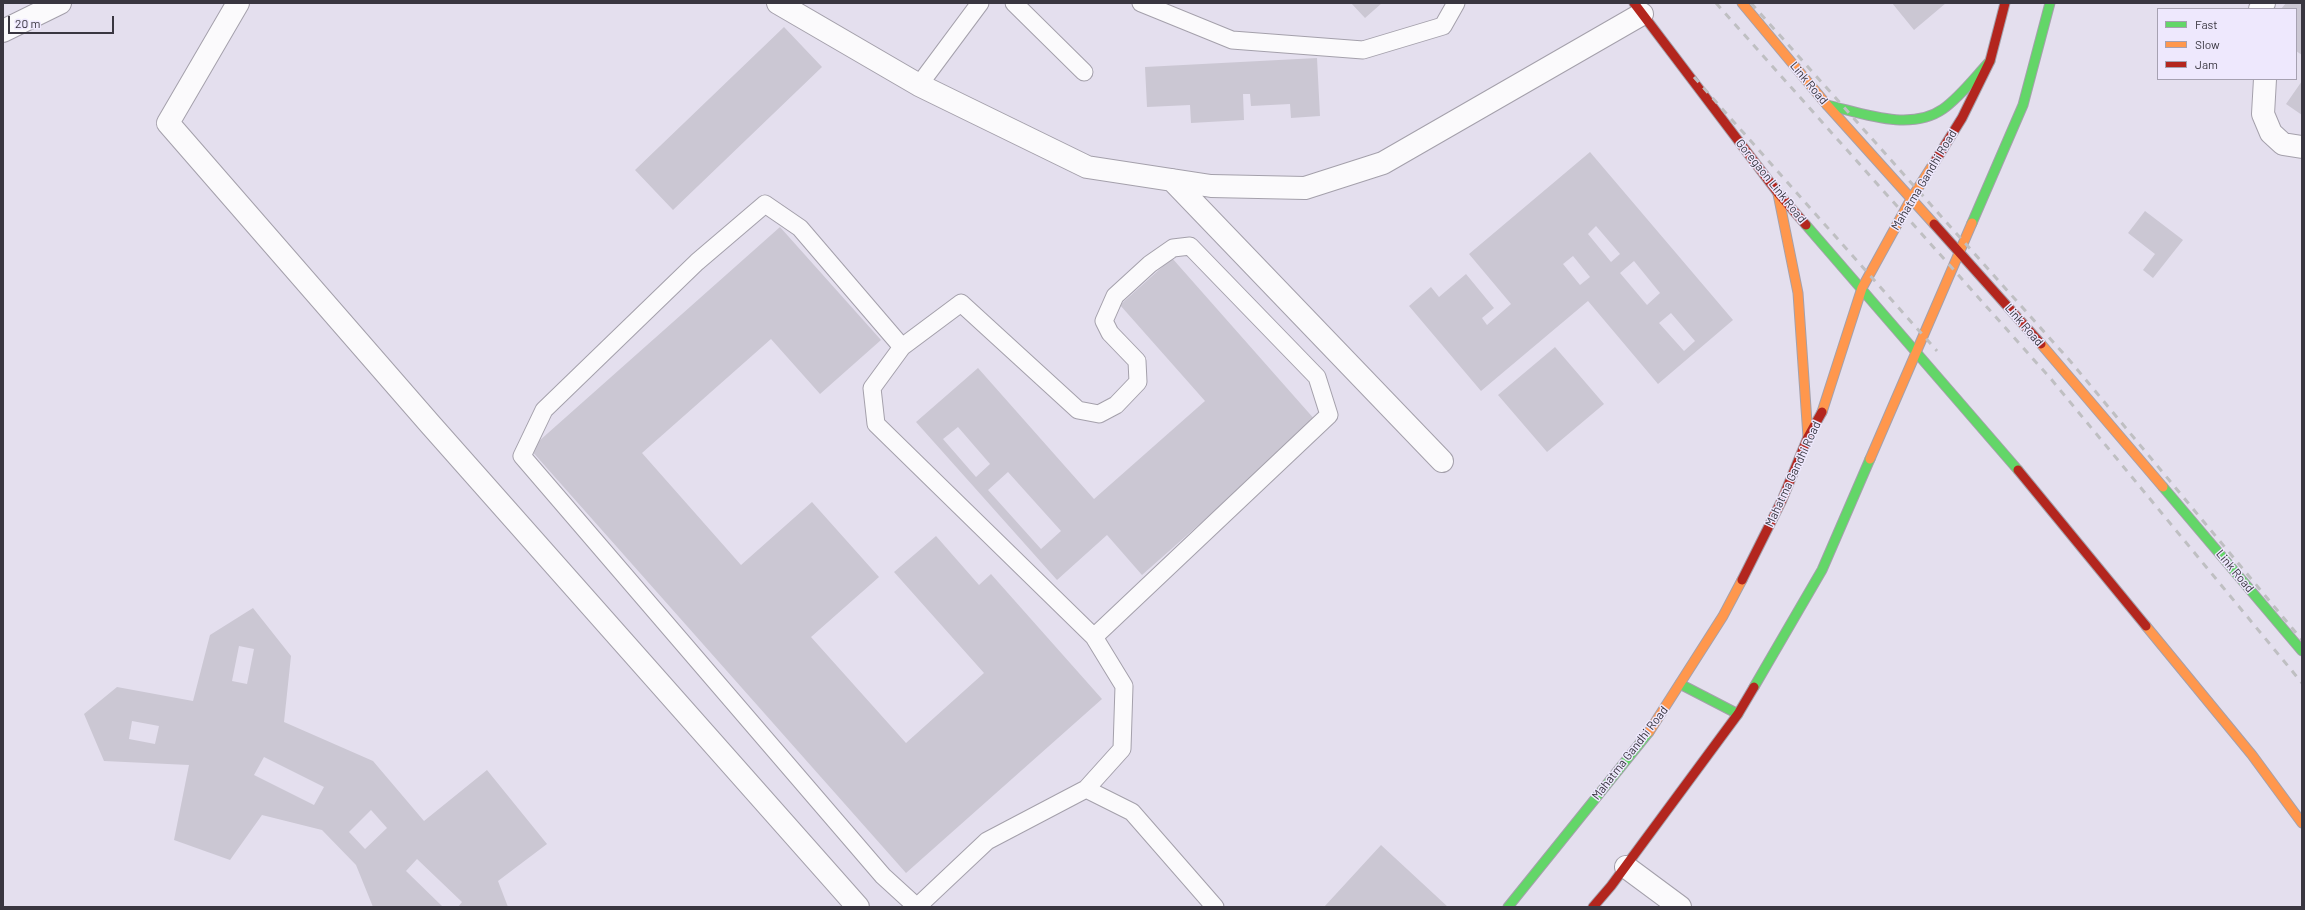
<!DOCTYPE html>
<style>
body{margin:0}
#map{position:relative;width:2305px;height:910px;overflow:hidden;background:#e4dfee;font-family:Barlow,sans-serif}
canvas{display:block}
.frame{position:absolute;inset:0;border:4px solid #393640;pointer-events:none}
.legend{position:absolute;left:2157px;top:8px;width:140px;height:72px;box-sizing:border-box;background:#eee8fd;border:1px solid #a6a1b1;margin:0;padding:5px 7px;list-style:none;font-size:12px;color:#393640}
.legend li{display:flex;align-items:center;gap:8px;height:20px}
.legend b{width:20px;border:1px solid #a6a1b1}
.scale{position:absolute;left:8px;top:16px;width:106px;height:18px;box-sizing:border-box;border:2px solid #393640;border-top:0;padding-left:5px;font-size:12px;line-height:14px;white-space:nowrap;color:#393640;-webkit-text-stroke:3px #eee8fd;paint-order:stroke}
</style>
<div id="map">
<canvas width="2305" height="910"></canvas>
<div class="frame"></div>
<ul class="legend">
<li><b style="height:5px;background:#63d668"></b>Fast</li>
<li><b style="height:5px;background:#ff974d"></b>Slow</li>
<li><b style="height:5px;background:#b3261e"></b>Jam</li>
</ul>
<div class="scale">20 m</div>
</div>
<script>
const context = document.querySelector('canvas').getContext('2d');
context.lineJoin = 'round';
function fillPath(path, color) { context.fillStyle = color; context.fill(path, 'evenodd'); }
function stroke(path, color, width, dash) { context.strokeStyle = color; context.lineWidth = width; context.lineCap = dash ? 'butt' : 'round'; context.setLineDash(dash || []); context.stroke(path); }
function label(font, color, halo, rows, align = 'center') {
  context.font = font + ' Barlow,sans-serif'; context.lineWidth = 3; context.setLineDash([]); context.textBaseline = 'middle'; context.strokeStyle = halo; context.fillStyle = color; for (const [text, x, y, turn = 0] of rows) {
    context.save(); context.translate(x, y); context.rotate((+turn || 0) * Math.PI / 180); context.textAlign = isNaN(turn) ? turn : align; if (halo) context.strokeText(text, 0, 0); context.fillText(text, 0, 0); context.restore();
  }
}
fillPath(new Path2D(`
 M1351 3H1382L1365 18Z
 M1892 3H1946L1914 30Z
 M2286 3H2302V55L2296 51V9H2281Z
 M784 27 822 67 673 210 635 170Z
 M1317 58 1320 116 1291 118 1290 104 1251 106 1250 94H1243L1244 120 1191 123 1190 105 1147 107 1145 67Z
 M2302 81V115L2286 104Z
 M1590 152 1733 320 1658 384 1588 301 1481 391 1409 306 1431 287 1439 297 1466 274 1494 308 1482 318 1487 325 1511 304 1469 254ZM1596 226 1620 254 1611 262 1588 234ZM1573 256 1590 277 1580 285 1563 264ZM1634 261 1660 293 1647 305 1620 273ZM1671 313 1695 341 1684 351 1659 323Z
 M2145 211 2183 240 2153 278 2143 270 2155 254 2128 233Z
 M780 227 881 340 820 394 771 339 642 453 741 565 812 502 879 577 811 637 906 743 984 673 894 572 936 536 979 585 991 574 1102 699 906 873 530 449Z
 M1172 258 1316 421 1142 575 1107 535 1057 580 916 422 978 368 1094 499 1205 401 1120 305ZM958 427 990 464 976 477 943 439ZM1008 472 1061 531 1041 549 988 490Z
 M1555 347 1604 404 1547 452 1498 395Z
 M253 608 291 656 284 722 373 761 424 821 487 770 547 844 498 881 508 907H458L462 902 417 859 406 871 443 907H373L356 865 322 830 262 815 230 860 174 840 189 765 104 761 84 714 117 687 193 701 210 635ZM239 646 254 649 247 684 232 681ZM132 721 159 726 155 744 129 739ZM264 757 324 787 314 805 254 775ZM371 810 387 828 365 849 349 832Z
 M1381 845 1448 907H1324Z`), '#cbc7d3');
const lane = new Path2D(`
 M1014 3 1084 72
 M1141 3 1232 40 1363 50 1443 26 1456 3
 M919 85 980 3
 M765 204 800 228 902 347 872 388 876 424 1094 637 1124 686 1122 749 1086 789 987 841 917 907 883 876 522 456 544 410 697 262Z
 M902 347 961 303 1078 410 1099 414 1116 405 1138 382 1137 361 1110 333 1104 321 1115 296 1150 264 1173 248 1190 246 1317 377 1329 415 1094 637
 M1086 789 1132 812 1215 907`);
const street = new Path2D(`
 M238 3 168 123 430 424 858 907
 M778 3 919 85 1087 167 1211 186 1305 188 1383 163 1642 14
 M2260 9 2264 3
 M3 31 60 3
 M2265 79 2263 114 2271 133 2283 144 2302 147
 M1172 180 1442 461
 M1626 867 1680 907`);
const fast = new Path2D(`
 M1827 105C1862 113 1910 132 1943 109 1961 96 1975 77 1990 61
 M1972 223 2023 105 2050 3
 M1806 225 2018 470
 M2163 487 2302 651
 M1680 684 1738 714
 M1754 687 1822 570 1870 459
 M1508 907 1649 732`);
const slow = new Path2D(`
 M1742 3 1827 105 1934 224
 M1778 194 1798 293 1808 437
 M2041 344 2163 487
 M1822 412 1862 288 1911 199 1934 163
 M1870 459 1972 223
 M2146 626 2252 755 2302 823
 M1649 732 1723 616 1742 580`);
const jam = new Path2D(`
 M1634 3 1778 193 1806 225
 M1934 163 1962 118 1990 61 2005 3
 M1934 224 2041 344
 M2018 470 2146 626
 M1742 580 1782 500 1808 437 1822 412
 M1593 907 1611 886 1738 714 1754 687`);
stroke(lane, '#a4a0ab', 19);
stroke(street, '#a4a0ab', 24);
stroke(fast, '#a4a0ab', 11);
stroke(slow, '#a4a0ab', 11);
stroke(jam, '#a4a0ab', 11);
stroke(lane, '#fbfafc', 17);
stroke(street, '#fbfafc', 22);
stroke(fast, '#63d668', 9);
stroke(slow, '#ff974d', 9);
stroke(jam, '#b3261e', 9);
stroke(new Path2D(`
 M1716 3 2051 379 2302 683
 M1751 3 2071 362 2302 640
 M1694 77 1937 351`), '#bfbfc2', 3, [7, 7]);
label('12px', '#393640', '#eee8fd', [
 ["Link Road",1809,83,50],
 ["Mahatma Gandhi Road",1924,180,-59],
 ["Goregaon Link Road",1771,181,51],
 ["Link Road",2024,325,49],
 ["Mahatma Gandhi Road",1793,474,-65],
 ["Link Road",2235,571,50],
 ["Mahatma Gandhi Road",1630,753,-52]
]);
</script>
